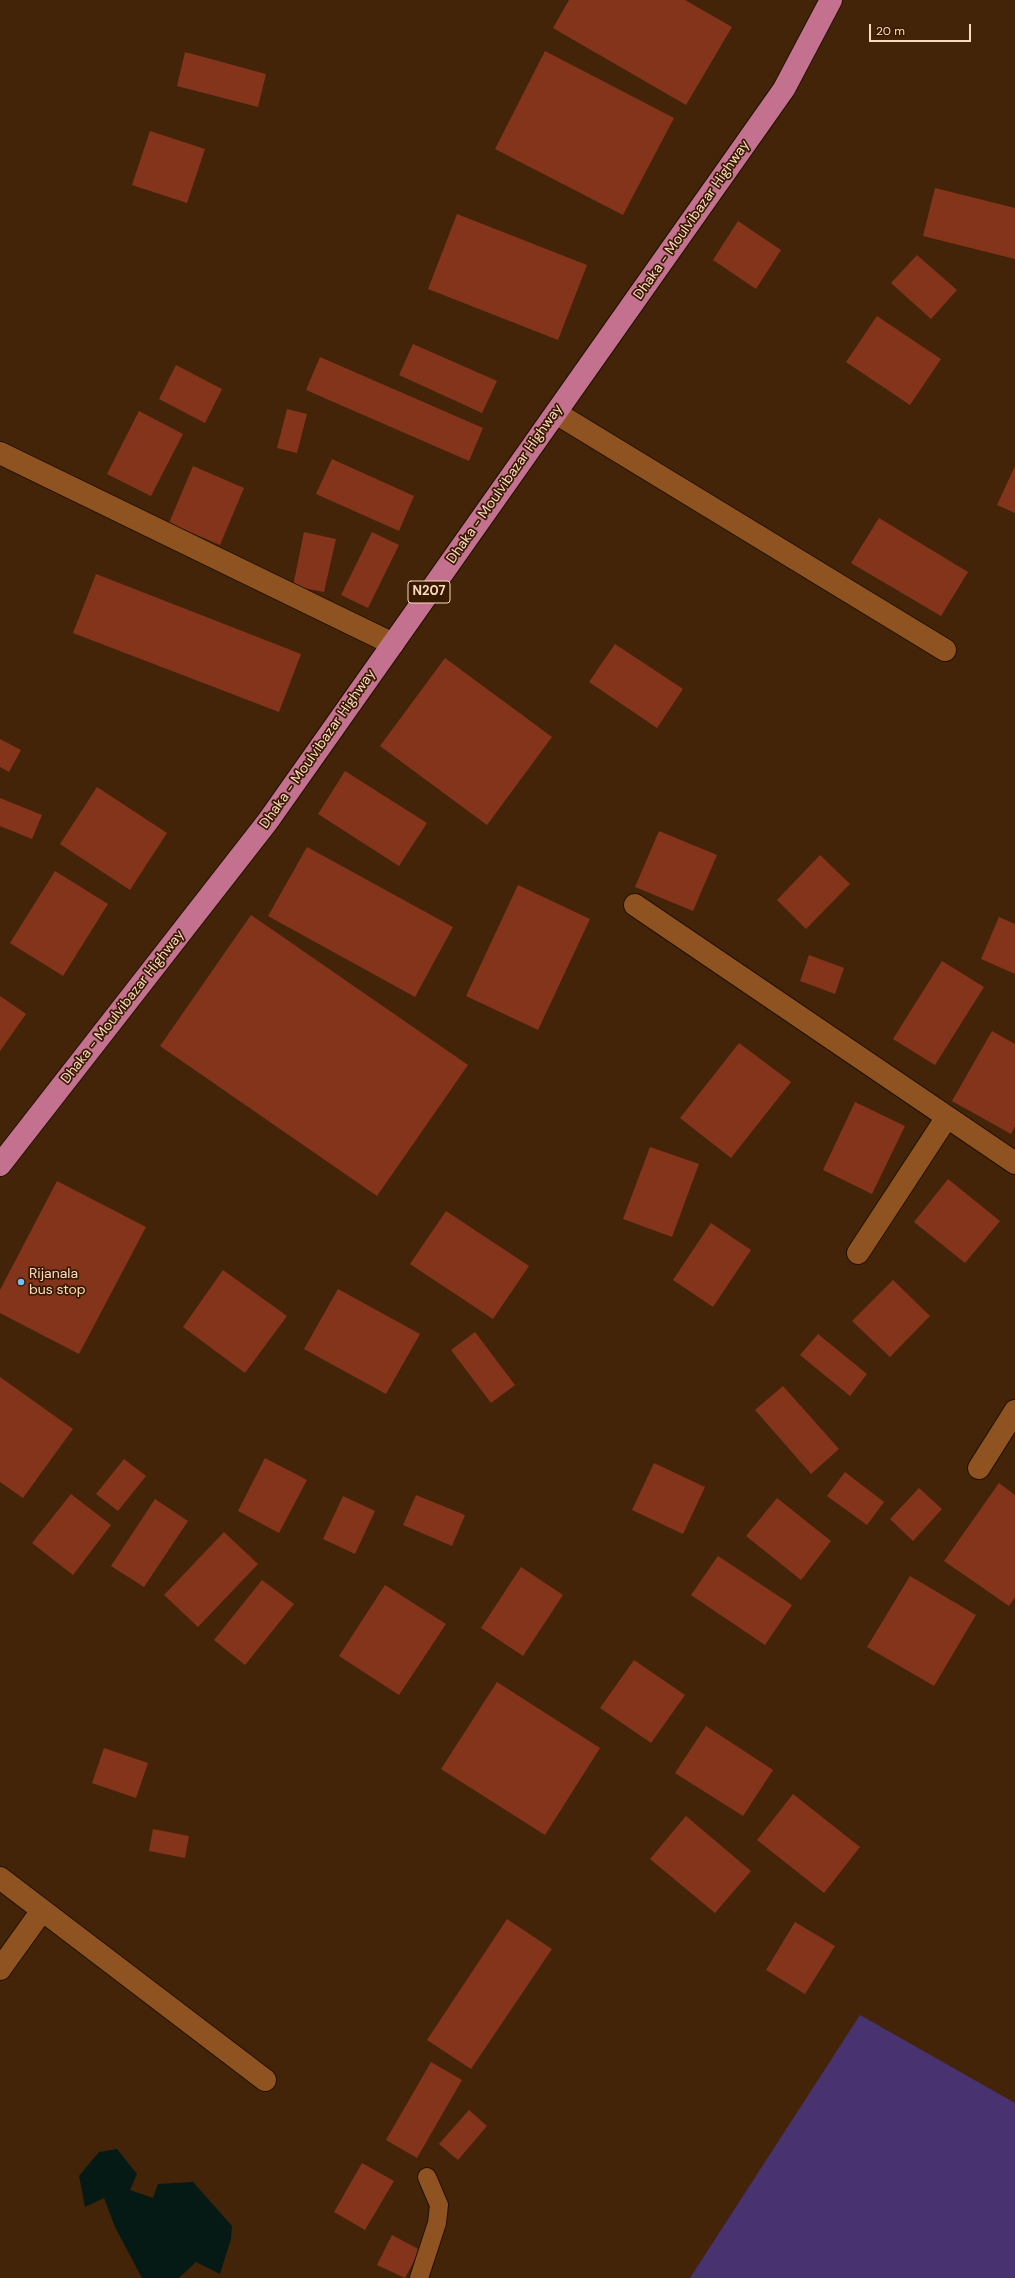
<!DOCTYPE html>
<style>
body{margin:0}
#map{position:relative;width:1015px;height:2278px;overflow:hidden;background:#432409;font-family:"DM Sans",sans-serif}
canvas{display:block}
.scale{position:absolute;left:869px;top:24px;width:102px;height:18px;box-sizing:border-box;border:2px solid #fcdac2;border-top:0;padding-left:5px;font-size:12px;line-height:14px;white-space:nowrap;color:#fcdac2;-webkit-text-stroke:3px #381a01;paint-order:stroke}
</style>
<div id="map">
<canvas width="1015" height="2278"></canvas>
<div class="scale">20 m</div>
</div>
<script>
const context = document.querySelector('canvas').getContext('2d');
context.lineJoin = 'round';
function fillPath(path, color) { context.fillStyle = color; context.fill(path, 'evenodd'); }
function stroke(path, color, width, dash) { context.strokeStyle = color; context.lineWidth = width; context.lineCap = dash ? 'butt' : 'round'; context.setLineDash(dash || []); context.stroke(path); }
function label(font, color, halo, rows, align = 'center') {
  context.font = font + ' "DM Sans",sans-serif'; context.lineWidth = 3.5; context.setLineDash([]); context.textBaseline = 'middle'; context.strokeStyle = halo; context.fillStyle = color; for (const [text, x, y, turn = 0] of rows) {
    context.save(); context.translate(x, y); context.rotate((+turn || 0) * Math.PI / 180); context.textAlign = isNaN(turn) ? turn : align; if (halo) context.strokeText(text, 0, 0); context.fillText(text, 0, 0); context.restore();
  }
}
fillPath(new Path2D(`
 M860 2015 1015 2103V2278H690Z`), '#483270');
fillPath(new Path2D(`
 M117 2149 137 2174 130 2190 153 2198 158 2184 193 2182 232 2226 231 2239 220 2274 196 2262 179 2278H142L115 2227 104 2198 85 2207 79 2176 99 2152Z`), '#051a15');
fillPath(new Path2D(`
 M569 0H685L732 27 686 105 553 28Z
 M545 51 674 118 623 215 495 149Z
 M185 52 266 74 258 107 177 86Z
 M150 131 205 149 187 203 132 185Z
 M935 188 1015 208V259L923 236Z
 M457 214 587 265 558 340 428 289Z
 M738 221 781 250 756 289 713 260Z
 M917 255 957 290 931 319 891 283Z
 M877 316 941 359 910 405 846 362Z
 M413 344 497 381 482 413 399 375Z
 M320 357 483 428 469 461 306 390Z
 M176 365 222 389 205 423 159 399Z
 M287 409 307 414 297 453 277 448Z
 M139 411 183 434 151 496 107 474Z
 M332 459 414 496 399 531 316 494Z
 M193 466 244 488 220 545 169 523Z
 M1015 466V513L997 505Z
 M879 518 968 572 941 616 851 563Z
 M304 532 336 539 324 592 293 586Z
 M372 532 399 545 368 608 341 595Z
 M96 574 301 654 279 712 73 633Z
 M615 644 683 689 657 728 589 682Z
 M445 658 552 737 487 825 380 746Z
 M0 739 21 750 9 772 0 767Z
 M345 771 427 823 399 866 318 814Z
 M97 787 167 833 130 890 60 844Z
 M0 798 42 815 32 839 0 826Z
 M659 831 717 855 693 911 635 887Z
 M307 847 453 927 415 997 268 916Z
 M820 855 850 884 806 929 777 900Z
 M55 871 108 904 63 976 10 943Z
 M518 885 590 919 538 1030 466 996Z
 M251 915 468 1065 377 1196 160 1046Z
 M999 917 1015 924V974L981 959Z
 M809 955 844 968 835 994 800 981Z
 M942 961 984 987 935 1065 893 1039Z
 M0 996 26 1014 0 1051Z
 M992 1031 1015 1044V1126L1011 1134 952 1101Z
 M739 1043 791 1082 731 1158 680 1118Z
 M855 1102 905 1126 872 1194 823 1170Z
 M650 1147 699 1164 672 1237 623 1219Z
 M948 1179 1000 1221 965 1263 914 1222Z
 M57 1181 146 1227 79 1354 0 1313V1290Z
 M446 1211 529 1266 493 1319 410 1264Z
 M711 1223 751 1250 713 1307 673 1280Z
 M223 1270 287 1316 245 1373 183 1327Z
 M893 1280 930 1316 890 1357 852 1321Z
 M338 1289 420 1334 386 1394 304 1349Z
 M475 1332 515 1385 491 1403 451 1350Z
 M818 1334 867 1374 850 1396 800 1355Z
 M0 1377 73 1429 23 1498 0 1482Z
 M783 1386 839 1449 811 1474 755 1410Z
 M265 1458 307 1480 279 1533 238 1511Z
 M124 1459 146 1476 118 1511 96 1494Z
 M654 1463 705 1487 683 1534 632 1510Z
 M845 1472 884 1502 867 1525 827 1496Z
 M999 1483 1015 1495V1597L1009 1606 944 1561Z
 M919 1488 942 1509 913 1541 890 1519Z
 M71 1494 111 1525 73 1575 32 1543Z
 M416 1495 465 1515 452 1546 403 1525Z
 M343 1496 375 1511 355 1554 323 1539Z
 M777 1498 831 1541 801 1580 746 1536Z
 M155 1499 188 1521 144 1587 111 1566Z
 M224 1532 258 1564 198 1627 164 1595Z
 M718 1556 792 1605 765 1645 691 1595Z
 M521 1567 563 1595 523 1656 481 1628Z
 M910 1576 976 1615 934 1686 867 1647Z
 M262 1580 294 1604 245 1665 214 1640Z
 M385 1585 446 1624 399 1695 339 1656Z
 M634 1660 685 1695 651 1743 600 1708Z
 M497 1682 600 1748 545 1835 441 1769Z
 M706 1726 773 1770 743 1816 675 1773Z
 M104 1748 148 1763 136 1798 92 1783Z
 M793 1794 860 1847 824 1893 757 1840Z
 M686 1816 751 1871 715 1913 650 1859Z
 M153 1829 189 1836 185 1858 149 1851Z
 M507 1919 552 1949 471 2069 427 2040Z
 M795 1922 835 1946 805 1994 766 1970Z
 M431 2062 462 2080 417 2158 386 2140Z
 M469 2110 487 2126 458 2160 439 2144Z
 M362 2163 394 2181 365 2230 334 2212Z
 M392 2235 420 2250 405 2278 377 2265Z`), '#84341b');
const lane = new Path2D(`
 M419 2278 437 2223 439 2205 427 2177`);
const street = new Path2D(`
 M556 413 945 650
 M0 453 393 644
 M635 905 1015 1163
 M858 1253 947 1117
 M979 1468 1015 1411
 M0 1878 265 2080
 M0 1969 41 1912`);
const highway = new Path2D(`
 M0 1165 268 821 784 89 831 0`);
stroke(lane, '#221003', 20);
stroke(street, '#221003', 24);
stroke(highway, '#221003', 24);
stroke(lane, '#8e5321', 18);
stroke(street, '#8e5321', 22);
stroke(highway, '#c4708f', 22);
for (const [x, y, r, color] of [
 [21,1282,4,"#70c2f4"]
]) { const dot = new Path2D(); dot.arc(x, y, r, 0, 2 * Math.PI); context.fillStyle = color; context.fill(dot); stroke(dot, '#381a01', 1.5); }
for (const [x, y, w] of [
 [429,592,42]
]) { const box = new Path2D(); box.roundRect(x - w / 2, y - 11, w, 22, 3); context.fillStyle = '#381a01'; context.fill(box); stroke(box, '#fcdac2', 1); }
label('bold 13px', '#fcdac2', null, [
 ["N207",429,592]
]);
label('14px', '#fcdac2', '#381a01', [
 ["Dhaka - Moulvibazar Highway",692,220,-55],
 ["Dhaka - Moulvibazar Highway",505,484,-55],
 ["Dhaka - Moulvibazar Highway",318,749,-55],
 ["Dhaka - Moulvibazar Highway",123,1007,-52]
]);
label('14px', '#fcdac2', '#381a01', [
 ["Rijanala",29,1274],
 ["bus stop",29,1290]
], 'left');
</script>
